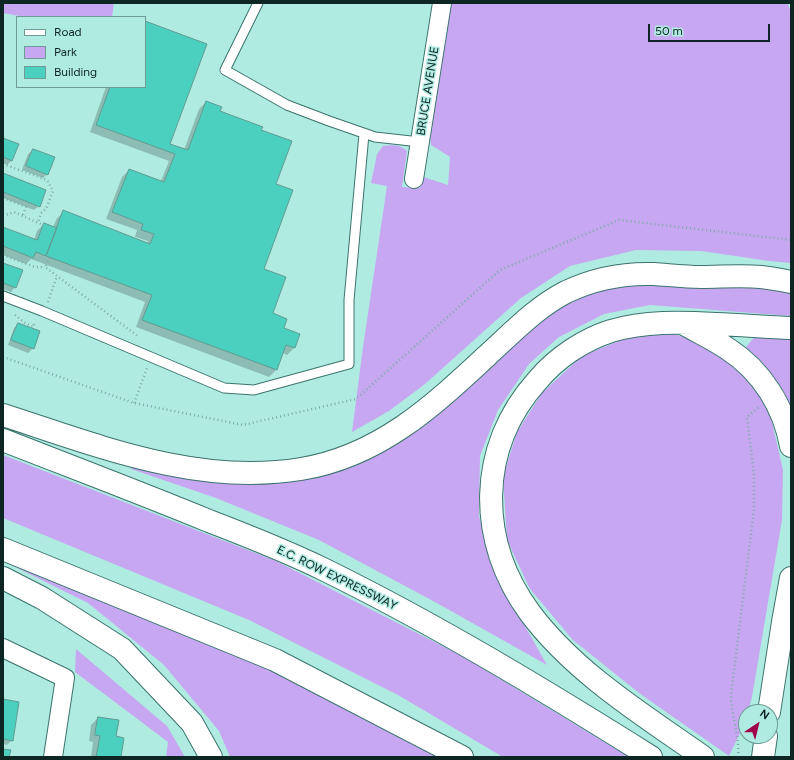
<!DOCTYPE html>
<style>
body{margin:0}
#map{position:relative;width:794px;height:760px;overflow:hidden;background:#b0ebe2;font-family:Figtree,sans-serif}
canvas{display:block}
.frame{position:absolute;inset:0;border:4px solid #0e2623;pointer-events:none}
.legend{position:absolute;left:16px;top:16px;width:130px;height:72px;box-sizing:border-box;background:#b0ebe2;border:1px solid #6f9c96;margin:0;padding:5px 7px;list-style:none;font-size:12px;color:#0e2623}
.legend li{display:flex;align-items:center;gap:8px;height:20px}
.legend b{width:20px;border:1px solid #6f9c96}
.north{position:absolute;left:738px;top:704px;width:40px;height:40px;box-sizing:border-box;background:#b0ebe2;border:1px solid #6f9c96;border-radius:50%;rotate:35deg;font-size:11px;font-weight:700;line-height:16px;text-align:center;color:#0e2623}
.north::after{content:'';display:block;margin:auto;width:14px;height:18px;background:#9e034a;clip-path:polygon(50% 0,100% 100%,50% 72%,0 100%)}
.scale{position:absolute;left:648px;top:24px;width:122px;height:18px;box-sizing:border-box;border:2px solid #0e2623;border-top:0;padding-left:5px;font-size:12px;line-height:14px;white-space:nowrap;color:#0e2623;-webkit-text-stroke:3px #b0ebe2;paint-order:stroke}
</style>
<div id="map">
<canvas width="794" height="760"></canvas>
<div class="frame"></div>
<ul class="legend">
<li><b style="height:5px;background:#fff"></b>Road</li>
<li><b style="height:11px;background:#c8a7f2"></b>Park</li>
<li><b style="height:11px;background:#4bd0c0"></b>Building</li>
</ul>
<div class="north">N</div>
<div class="scale">50 m</div>
</div>
<script>
const context = document.querySelector('canvas').getContext('2d');
context.lineJoin = 'round';
function fillPath(path, color) { context.fillStyle = color; context.fill(path, 'evenodd'); }
function stroke(path, color, width, dash) { context.strokeStyle = color; context.lineWidth = width; context.lineCap = dash ? 'butt' : 'round'; context.setLineDash(dash || []); context.stroke(path); }
function label(font, color, halo, rows, align = 'center') {
  context.font = font + ' Figtree,sans-serif'; context.lineWidth = 3; context.setLineDash([]); context.textBaseline = 'middle'; context.strokeStyle = halo; context.fillStyle = color; for (const [text, x, y, turn = 0] of rows) {
    context.save(); context.translate(x, y); context.rotate((+turn || 0) * Math.PI / 180); context.textAlign = isNaN(turn) ? turn : align; if (halo) context.strokeText(text, 0, 0); context.fillText(text, 0, 0); context.restore();
  }
}
fillPath(new Path2D(`
 M3 3H114L112 17H25L3 13Z
 M449 3H787L791 11V263L769 261 701 251 636 250 570 266 521 298 425 384 389 411 352 432 363 347 387 186 371 183 377 154 383 146C393 145 399 144 407 151L402 187 420 188 423 177 448 185 450 157 431 145 429 126Z
 M667 282 791 287V316L650 305 604 314 559 337 529 364 498 410 480 456 479 516 493 564 526 628 547 665 435 602 319 540 216 498 131 469 134 463 320 472 521 336 564 305 600 290Z
 M672 333 717 349 761 393 772 422 783 470 782 520 752 697 748 712H746V721L729 756 639 693 573 640 530 589 507 540 503 477 517 432 542 393 582 356 636 334Z
 M756 335 791 338V415L789 406 774 377 746 347Z
 M3 455 276 561 462 656 629 757H503L398 695 249 620 3 518Z
 M5 555 274 668 441 757H230L219 731 164 665 88 603 3 561Z
 M76 649 167 726 185 757H166L168 742 75 672Z`), '#c8a7f2');
fillPath(new Path2D(`
 M145 22 169 145 184 150 199 109 206 102 219 111 260 131 275 184 263 270 271 314 283 328 299 335 294 348 287 355 283 353 276 370 269 377 136 327 145 302 31 259 26 264 3 255V228L34 240 37 231 44 224 53 227 57 218 64 212 147 243 148 241 135 237 137 230 106 219 122 177 129 170 161 181 169 161 90 132 106 87H145Z
 M3 139 11 161 7 165 3 163Z
 M33 150 47 174 43 178 22 170 28 154Z
 M3 174 39 206 34 210 3 198Z
 M3 264 15 287 11 292 3 289Z
 M19 324 33 348 28 353 8 345 14 328Z
 M3 700 12 740 7 745 3 744Z
 M98 718 115 737 120 757H91L93 742 89 741 91 725Z`), '#0003');
const building = new Path2D(`
 M145 21 207 44 170 144 188 150 206 101 222 107 220 111 263 127 261 130 292 141 276 184 293 190 264 269 286 277 273 313 287 319 284 328 300 334 295 348 286 345 277 370 142 320 152 295 46 256 63 210 150 244 154 234 141 230 143 224 112 212 129 169 164 182 175 154 96 125 110 87H145Z
 M3 138 19 144 12 161 3 157Z
 M33 149 55 157 48 175 26 166Z
 M3 173 46 190 40 207 3 192Z
 M44 223 57 228 46 256 36 252 33 258 3 246V227L37 240Z
 M3 263 23 270 16 288 3 283Z
 M18 323 40 331 34 349 11 340Z
 M3 699 19 702 13 741 3 739Z
 M98 717 119 720 116 736 124 738 121 757H96L100 736 95 735Z
 M3 749 11 750 9 757H3Z`);
fillPath(building, '#4bd0c0');
stroke(building, '#619b92', 1);
const lane = new Path2D(`
 M258 3 225 70 287 105 329 121 375 137 420 142
 M3 296 42 311 224 388 254 390 349 364V300L364 134`);
const street = new Path2D(`
 M414 179 442 3
 M3 648 65 678 53 757`);
const primary = new Path2D(`
 M769 712 783 622 791 578
 M763 757 766 736`);
const highway = new Path2D(`
 M686 325C700 333 715 340 728 349 762 371 784 407 791 446
 M3 415C99 446 198 486 301 469 381 456 435 404 492 351 515 330 537 307 566 292 593 279 624 273 654 274 669 275 685 277 701 277 721 277 741 275 761 277 771 278 781 280 791 282
 M3 440C72 467 141 493 209 521 248 536 286 551 323 569 437 625 544 690 651 757
 M3 549 275 660 462 757
 M3 578 42 598 122 649 192 723 211 757
 M703 757C642 714 575 673 530 613 477 541 477 448 537 381 556 358 583 340 611 331 645 321 680 322 716 324 741 325 766 327 791 328`);
stroke(lane, '#3b746c', 11);
stroke(street, '#3b746c', 20);
stroke(primary, '#3b746c', 24);
stroke(highway, '#3b746c', 24);
stroke(new Path2D(`
 M789 3 791 6
 M3 164 47 180 53 191 46 209 41 213 38 222
 M3 198 26 207 23 215
 M3 216 14 212 43 225
 M3 255 35 267H45
 M50 258 45 267 139 337
 M48 302 57 276
 M15 315 25 323 33 327 35 322
 M3 357 134 403 243 425 356 399 500 270 619 220 791 240
 M134 403 147 368
 M738 757C740 736 731 716 731 695L754 510V474L747 417 759 407`), '#7caca5', 2.5, [1, 3]);
stroke(lane, '#fff', 9);
stroke(street, '#fff', 18);
stroke(primary, '#fff', 22);
stroke(highway, '#fff', 22);
label('12px', '#0e2623', '#b0ebe2', [
 ["BRUCE AVENUE",428,91,-81],
 ["E.C. ROW EXPRESSWAY",337,578,26]
]);
</script>
